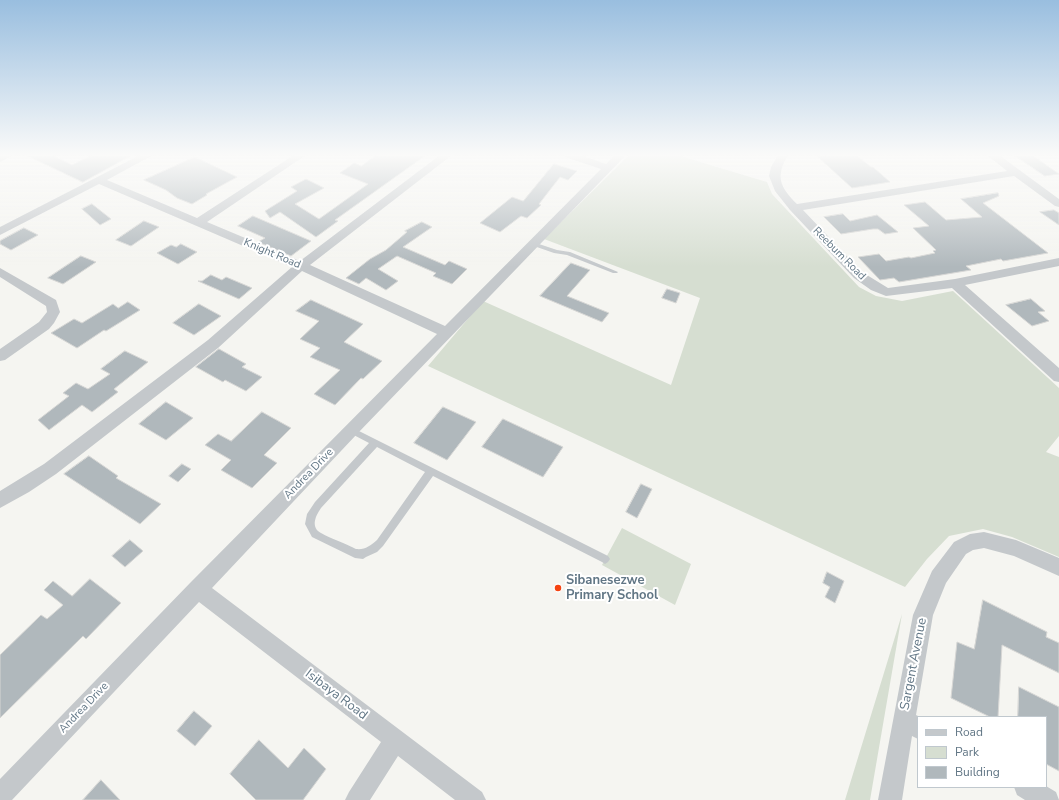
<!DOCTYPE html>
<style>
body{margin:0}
#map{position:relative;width:1059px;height:800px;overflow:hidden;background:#f5f5f1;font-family:"Nunito Sans",sans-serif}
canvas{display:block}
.legend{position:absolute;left:917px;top:716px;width:130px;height:72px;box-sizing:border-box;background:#fff;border:1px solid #c0c8ce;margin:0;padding:5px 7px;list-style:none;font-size:12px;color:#617685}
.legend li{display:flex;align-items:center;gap:8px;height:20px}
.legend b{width:20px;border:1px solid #c0c8ce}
</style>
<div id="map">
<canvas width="1059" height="800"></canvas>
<ul class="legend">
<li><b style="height:5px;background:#c4c8cb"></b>Road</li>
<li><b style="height:11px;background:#d6ded1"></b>Park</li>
<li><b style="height:11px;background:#b0b8bc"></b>Building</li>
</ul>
</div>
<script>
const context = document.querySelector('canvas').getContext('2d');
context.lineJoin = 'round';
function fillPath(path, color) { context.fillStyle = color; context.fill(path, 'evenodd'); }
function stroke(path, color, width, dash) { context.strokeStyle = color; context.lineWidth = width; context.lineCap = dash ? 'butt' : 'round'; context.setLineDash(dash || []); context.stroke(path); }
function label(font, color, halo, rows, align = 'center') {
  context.font = font + ' "Nunito Sans",sans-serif'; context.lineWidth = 4; context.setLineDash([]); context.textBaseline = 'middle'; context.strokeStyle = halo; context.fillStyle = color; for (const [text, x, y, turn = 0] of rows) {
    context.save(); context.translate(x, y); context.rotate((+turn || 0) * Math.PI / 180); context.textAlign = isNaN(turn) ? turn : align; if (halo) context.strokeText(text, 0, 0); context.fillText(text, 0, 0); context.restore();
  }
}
fillPath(new Path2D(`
 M629 155H677L767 182 772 194 859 287 876 296 902 301 953 291 1059 388V436L1046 452 1059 457V557L1012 537 983 529 949 536 927 559 905 587 428 366 483 301 671 385 700 298 544 239Z
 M622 528 691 564 675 605 602 565Z
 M902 614 870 800H845Z`), '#d6ded1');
const building = new Path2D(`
 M26 155H52L72 165 93 155H132L83 182Z
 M377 155H426L335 220 338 221 316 237 280 212 270 218 265 211 297 191 291 187 306 179 324 188 295 204 319 219 368 184 340 173 354 163 361 166Z
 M832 155H856L871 167H873L890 182 852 188 818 157Z
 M1014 155H1032L1059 174 1045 176Z
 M195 157 237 177 206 194 207 195 192 204 177 198 166 190 144 180Z
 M554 164 577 171 568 180 560 177 539 204 541 205 527 218 521 216 500 232 480 223 512 197 523 201Z
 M998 193 999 196 983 203 1048 253 1003 261 1001 259 966 266 971 270 899 282 894 278 880 280 858 257 879 254 886 261 909 257 911 258 935 253 933 251 936 250 913 228 929 226 904 205 925 202 946 220 982 217 961 199Z
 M92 204 111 219 100 225 82 209Z
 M1054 210 1059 213V225L1040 212Z
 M843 214 850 221 877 215 898 232 885 234 878 229H873L841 234 824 217Z
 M253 216 311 241 291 256 258 242 265 238 238 226Z
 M144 221 159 227 131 246 116 240Z
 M422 222 432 227 403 247 445 265 449 261 467 269 452 284 433 276 436 273 397 256 378 269 398 281 386 290 366 278 359 284 346 278 370 259 386 250 407 232 405 231Z
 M24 228 38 235 11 250 0 244V241Z
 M181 244 197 252 178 264 157 253 171 245 176 247Z
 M81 256 96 262 63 284 48 278Z
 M571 263 590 270 567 296 609 313 602 322 540 296Z
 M211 275 222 280 226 277 252 288 239 299 198 281H202Z
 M667 289 680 293 676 303 662 298Z
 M1031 299 1045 311 1038 312 1049 321 1032 326 1006 305Z
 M311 300 363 324 344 342 382 361 363 379 361 378 335 405 314 394 340 370 310 357 320 348 300 339 319 321 296 311Z
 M128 302 140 310 106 331 104 330 77 348 51 333 74 319 82 323 113 304 118 308Z
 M199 304 221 316 194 335 173 323Z
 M219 349 246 364 242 367 262 377 246 391 225 380 223 382 196 367Z
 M125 351 148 362 114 389 118 392 92 412 82 405 49 430 38 420 69 396 63 393 76 383 88 389 110 374 101 369Z
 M166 402 193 418 166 440 139 424Z
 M443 407 476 422 447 460 414 443Z
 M262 412 291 428 264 455 277 463 252 488 221 470 231 460 205 445 218 434 231 441Z
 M503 419 563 447 543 477 482 447Z
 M89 456 118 476 116 478 161 504 140 524 64 474Z
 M182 464 191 469 178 482 169 476Z
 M641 484 652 489 637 518 626 512Z
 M130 540 143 551 125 567 112 556Z
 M827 572 844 581 835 603 825 597 830 587 823 583Z
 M90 579 121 603 86 639 83 636 0 718V655L41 615 47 619 63 605 44 590 53 581 72 596Z
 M983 600 1047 632 1046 637 1059 643V673L1002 645 998 717H990L951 698 957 642 974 649Z
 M1019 687 1059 707V771L1046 764V717H1018Z
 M194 711 212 726 195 746 177 731Z
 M259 740 288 768 304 748 326 769 303 800H256L230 774Z
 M101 780 120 800H83Z`);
fillPath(building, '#b0b8bc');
stroke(building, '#d6d6d4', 1);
fillPath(new Path2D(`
 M533 242 557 250 570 252 618 272 617 273H613L567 255 554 253 531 245 530 244Z
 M351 427 608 556 610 559 608 562 605 564 602 562 433 476 383 546 377 552 366 557 363 559 355 558 312 537 305 524 307 514 315 502 369 443 348 432 347 430 348 428ZM377 447 425 472 377 540C370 546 365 550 356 549 349 545 322 535 318 531 311 524 317 514 321 508Z`), '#c4c8cb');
fillPath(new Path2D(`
 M0 155H13L0 162Z
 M140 155H153L107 180 197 218 294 155H306L207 222 300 261 440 155H452L310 265 445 326 601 169 565 157 564 155H580L606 164 615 155H626L357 434 212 588 482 792 486 800H455L398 756 370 800H345L349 792 381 742 199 602 12 800H0V779L191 582 437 334 302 271 218 348 56 474 29 492 0 508V491L44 464 208 340 292 267 99 184 0 235V227Z
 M778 155H788C775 177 780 187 797 204L1007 171 987 155H999L1059 199V207L1055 206 1014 176 803 210 862 272 888 288 955 279 1059 258V266L965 285 1059 368V382L1054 381 952 288 886 296 871 290 854 278 790 210 775 191 769 176 771 167Z
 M0 268 56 300 60 312 54 323 49 329 5 360 0 361V349L39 322 47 312 46 306 0 277Z
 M984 532 1016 540 1059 558V576L1014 556 984 548 973 550 966 554 946 583 933 615 916 715 920 717H918V739L912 736 902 800H878L913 615 932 571 954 542 970 534Z
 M1046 786 1056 792 1059 800H1025L1017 795 1014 787Z`), '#c4c8cb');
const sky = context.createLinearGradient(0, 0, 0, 267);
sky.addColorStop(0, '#99bedf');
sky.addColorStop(0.58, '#fafaf9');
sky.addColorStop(1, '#fafaf900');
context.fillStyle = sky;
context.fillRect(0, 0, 1059, 267);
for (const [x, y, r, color] of [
 [558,588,4,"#f54311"]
]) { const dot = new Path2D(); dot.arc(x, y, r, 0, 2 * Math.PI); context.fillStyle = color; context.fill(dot); stroke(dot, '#fff', 1.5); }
label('11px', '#617685', '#fff', [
 ["Knight Road",272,254,23],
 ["Reebum Road",839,254,45],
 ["Andrea Drive",309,474,-46],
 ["Andrea Drive",84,708,-46]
]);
label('bold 13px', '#617685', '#fff', [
 ["Sibanesezwe",566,581],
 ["Primary School",566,596]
], 'left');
label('13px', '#617685', '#fff', [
 ["Sargent Avenue",914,664,-79],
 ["Isibaya Road",336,695,37]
]);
</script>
